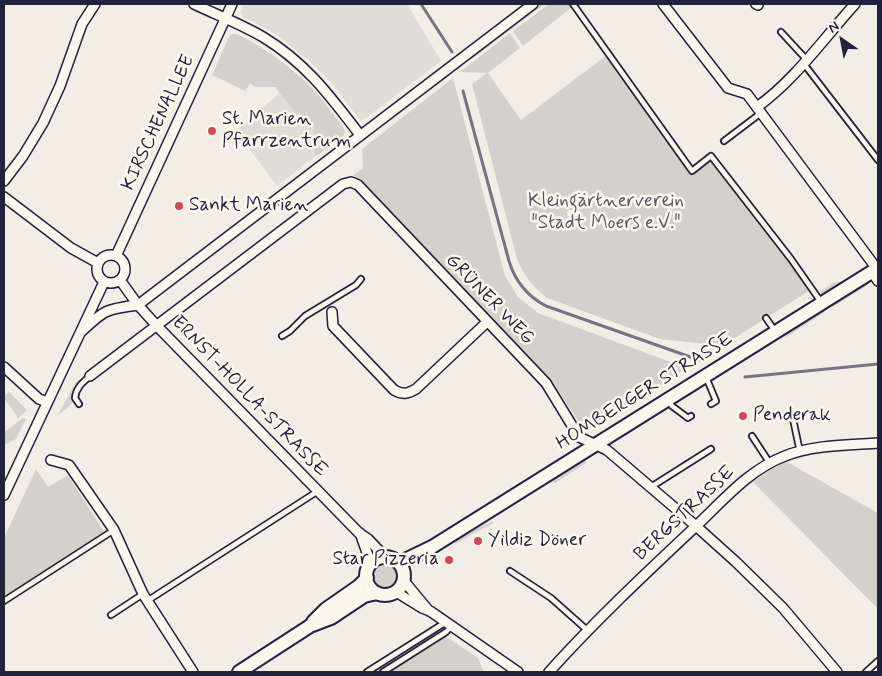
<!DOCTYPE html>
<meta charset="utf-8">
<style>
body{margin:0}
#map{position:relative;width:882px;height:676px;overflow:hidden;background:#f2eee5;font-family:Mynerve,sans-serif}
canvas{display:block}
.frame{position:absolute;inset:0;border:5px solid #22223b;pointer-events:none}
.north{position:absolute;left:817px;top:15px;width:50px;height:50px;-webkit-text-stroke:4px #fbf7ec;paint-order:stroke;rotate:327deg;font-size:14px;font-weight:700;line-height:20px;text-align:center;color:#22223b}
.north::after{content:'';display:block;margin:auto;width:18px;height:22px;background:#22223b;clip-path:polygon(50% 0,100% 100%,50% 72%,0 100%)}
</style>
<div id="map">
<canvas width="882" height="676"></canvas>
<div class="frame"></div>
<div class="north">N</div>
</div>
<script>
const context = document.querySelector('canvas').getContext('2d');
context.lineJoin = 'round';
function fillPath(path, color) { context.fillStyle = color; context.fill(path, 'evenodd'); }
function stroke(path, color, width, dash) { context.strokeStyle = color; context.lineWidth = width; context.lineCap = dash ? 'butt' : 'round'; context.setLineDash(dash || []); context.stroke(path); }
function label(font, color, halo, rows, align = 'center') {
  context.font = font + ' Mynerve,sans-serif'; context.lineWidth = 5; context.setLineDash([]); context.textBaseline = 'middle'; context.strokeStyle = halo; context.fillStyle = color; for (const [text, x, y, turn = 0] of rows) {
    context.save(); context.translate(x, y); context.rotate((+turn || 0) * Math.PI / 180); context.textAlign = isNaN(turn) ? turn : align; if (halo) context.strokeText(text, 0, 0); context.fillText(text, 0, 0); context.restore();
  }
}
fillPath(new Path2D(`
 M244 4H407L441 61 366 118 361 120 358 118 332 83 311 62 277 35 243 17 241 12Z
 M300 75 319 95 345 130 344 134 277 186 236 131Z`), '#e0dcd6');
fillPath(new Path2D(`
 M541 4H545L472 59H468Z
 M549 4H571L572 7 523 46 513 31Z
 M510 33 520 48 488 73 521 120 611 52 693 166 712 153 793 257 812 289 714 351 706 344 660 339 547 298C533 287 524 276 517 259L472 84 487 73 460 72Z
 M232 34H237C277 54 308 80 334 115 339 122 346 128 344 135L315 157 314 128 311 123 303 122 275 87H256L250 84 245 91 212 75 229 37Z
 M453 78 505 276 518 297 538 313 687 368 585 432 552 381 550 383 500 328 353 175 363 168 362 149Z
 M864 269 862 272 836 289 832 288 822 294 820 292 833 283 844 281Z
 M866 282 868 285 833 307 831 305Z
 M824 309 825 312 785 338 787 333Z
 M78 379 79 384 72 396 73 403 57 416Z
 M9 392 27 410 17 419V416L4 398V396Z
 M23 418 26 419 16 439 4 445V431L7 430Z
 M586 460V463L555 483 551 481Z
 M787 462 878 513V609L753 482 770 470Z
 M36 469 48 487 68 475 105 533 4 598V538Z
 M493 521V523L455 544V540L459 537Z
 M374 577a12 12 0 1 1 24 0a12 12 0 1 1-24 0Z
 M439 632 478 658 484 672H375Z`), '#d4d1cc');
stroke(new Path2D(`
 M421 4 452 52
 M463 91 509 261C515 281 527 296 546 306L699 360
 M745 377 878 364`), '#76747f', 3);
const service = new Path2D(`
 M573 4 692 171 711 156 791 259 821 302
 M781 32 806 59
 M804 64 878 160
 M724 141 761 113
 M766 318 775 331
 M282 336 290 331 305 316 356 285 361 279
 M706 377 716 401 711 404
 M669 401 672 406 688 418 691 416
 M79 404 75 398C76 388 82 383 90 376
 M793 419 800 452
 M752 436 769 462
 M651 487 711 449
 M510 571 551 598 587 630
 M4 601 114 530
 M147 601 318 491
 M111 615 143 594
 M367 672 446 622
 M383 672 446 632 452 626
 M866 672 878 661`);
const minor = new Path2D(`
 M194 4C217 15 241 24 263 37 306 63 330 96 360 135
 M663 4 728 88 747 94 877 269
 M756 4 758 5
 M757 107C795 80 824 38 855 4
 M4 181 23 156 43 123 60 86 82 24 95 4
 M4 197 71 248 98 263
 M97 269a14 14 0 1 1 28 0a14 14 0 1 1-28 0Z
 M116 256 232 4
 M872 272 878 281
 M120 280 138 305 157 326 359 533 368 539 386 558
 M332 312 333 326 394 390C403 395 407 394 416 389L487 322
 M81 332C104 310 106 309 138 305L533 4
 M4 367 39 399 47 402
 M90 376 343 184 351 182 358 185 546 383 579 437 607 450 696 526 736 562 783 608 837 672
 M51 460 69 465 114 530 143 594 193 672
 M4 495 104 282
 M360 533 371 564
 M404 581 429 611
 M396 592 422 608 430 611 518 672
 M549 672C595 621 644 575 694 528 722 502 748 470 785 456 812 445 849 445 878 443`);
const secondary = new Path2D(`
 M366 576a19 19 0 1 1 38 0a19 19 0 1 1-38 0Z
 M399 563 432 547 878 268
 M313 622 326 609 359 586 367 578
 M239 672 310 626 331 618 364 596 377 593`);
stroke(service, '#22223b', 8);
stroke(minor, '#22223b', 12);
stroke(secondary, '#22223b', 16);
stroke(service, '#fbf7ec', 4.5);
stroke(minor, '#fbf7ec', 9);
stroke(secondary, '#fbf7ec', 12);
for (const [x, y, r, color] of [
 [212,131,5,"#d1495b"],
 [179,206,5,"#d1495b"],
 [743,416,5,"#d1495b"],
 [478,541,5,"#d1495b"],
 [449,560,5,"#d1495b"]
]) { const dot = new Path2D(); dot.arc(x, y, r, 0, 2 * Math.PI); context.fillStyle = color; context.fill(dot); stroke(dot, '#fbf7ec', 2); }
label('19px', '#22223b', '#fbf7ec', [
 ["St. Marien",222,120],
 ["Pfarrzentrum",222,142],
 ["Sankt Marien",189,206],
 ["Penderak",753,416],
 ["Yildiz Döner",488,541],
 ["Star Pizzeria",439,560,"right"]
], 'left');
label('19px', '#22223b', '#fbf7ec', [
 ["KIRSCHENALLEE",159,123,-65],
 ["GRÜNER WEG",489,300,46],
 ["HOMBERGER STRASSE",645,392,-32],
 ["ERNST-HOLLA-STRASSE",249,397,46],
 ["BERGSTRASSE",685,514,-43]
]);
label('19px', '#575766', '#fbf7ec', [
 ["Kleingärtnerverein",606,202],
 ["\"Stadt Moers e.V.\"",606,224]
]);
</script>
